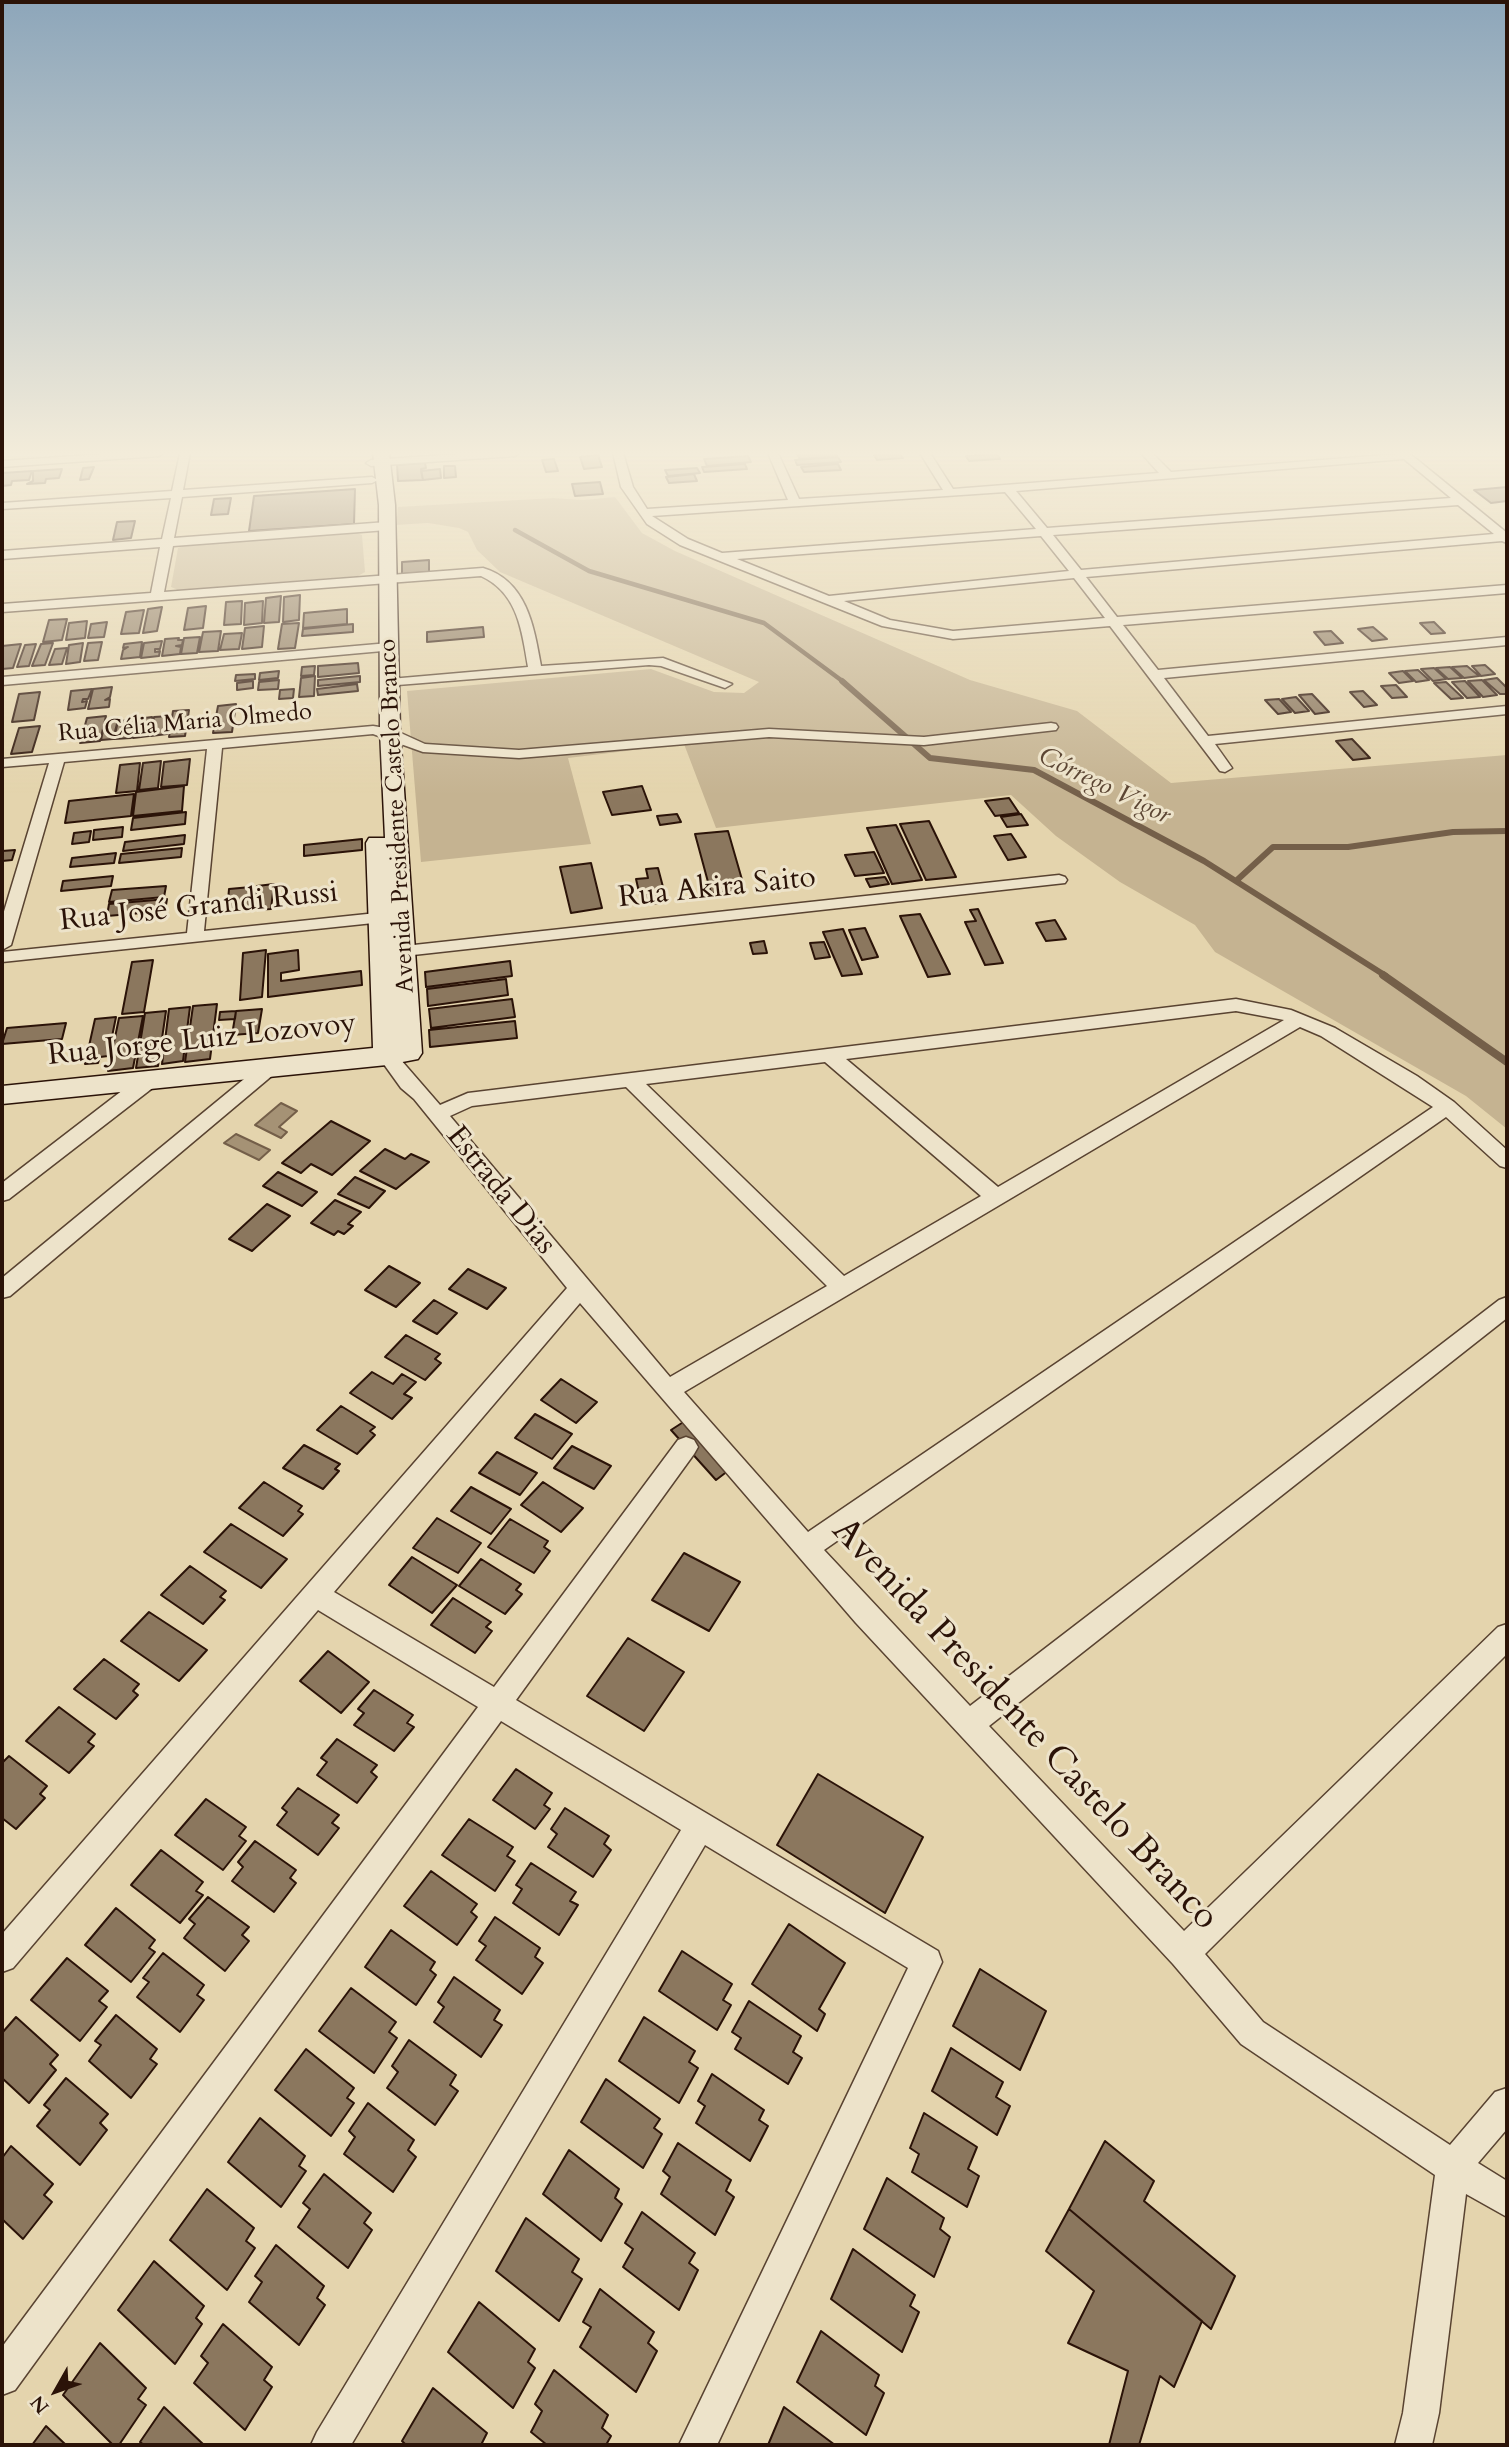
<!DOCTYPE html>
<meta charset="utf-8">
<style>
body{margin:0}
#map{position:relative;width:1509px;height:2447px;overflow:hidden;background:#e4d4ad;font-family:Cardo,serif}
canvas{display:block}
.frame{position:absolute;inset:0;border:4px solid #2b1308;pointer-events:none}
.north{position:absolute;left:21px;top:2356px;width:70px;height:70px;-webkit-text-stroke:5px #ede3ca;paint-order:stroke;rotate:230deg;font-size:19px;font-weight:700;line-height:28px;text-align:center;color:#2b1308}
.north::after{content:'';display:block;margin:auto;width:24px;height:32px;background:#2b1308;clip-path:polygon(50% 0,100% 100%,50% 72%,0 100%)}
</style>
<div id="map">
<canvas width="1509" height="2447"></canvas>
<div class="frame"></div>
<div class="north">N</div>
</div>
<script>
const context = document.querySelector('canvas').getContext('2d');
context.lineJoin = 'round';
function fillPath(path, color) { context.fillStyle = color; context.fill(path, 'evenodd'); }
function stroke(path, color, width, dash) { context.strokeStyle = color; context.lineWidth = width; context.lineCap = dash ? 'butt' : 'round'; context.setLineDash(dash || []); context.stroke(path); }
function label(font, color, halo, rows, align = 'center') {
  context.font = font + ' Cardo,serif'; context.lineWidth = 6; context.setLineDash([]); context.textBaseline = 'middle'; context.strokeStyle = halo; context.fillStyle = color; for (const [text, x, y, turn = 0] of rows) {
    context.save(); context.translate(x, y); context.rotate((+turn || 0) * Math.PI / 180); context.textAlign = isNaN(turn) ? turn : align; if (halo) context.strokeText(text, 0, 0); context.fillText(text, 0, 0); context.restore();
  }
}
fillPath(new Path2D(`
 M615 497 642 533 675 551 970 680 1077 711 1171 783 1507 755V1129L1466 1096 1215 952 1195 925 1120 882 1056 836 1011 795 716 828 684 744 568 758 591 844 421 862 407 691 651 669 714 692 744 693 759 682 500 572 477 550 468 532 459 528 428 523 396 525 398 507 553 498 583 500Z
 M355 532 362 535 365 572 358 576 178 590 171 587 178 548 185 545Z`), '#c5b391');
const water = new Path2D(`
 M281 1103 297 1111 279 1127 287 1132 281 1138 255 1125Z
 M236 1134 270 1150 259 1160 224 1143Z`);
fillPath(water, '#a59275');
stroke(water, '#745f49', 2);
stroke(new Path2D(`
 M515 530 589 571 764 623 845 683`), '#745f49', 4.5);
stroke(new Path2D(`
 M842 681 930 758 1034 770 1204 861 1386 976
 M1236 881 1273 847H1348L1453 832 1507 831`), '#745f49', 6);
stroke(new Path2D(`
 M1383 975 1507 1062`), '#745f49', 8);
const building = new Path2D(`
 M835 453 837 456 800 459 797 454Z
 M900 453 903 458 877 460 874 455Z
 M997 454 1000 459 969 461 966 456Z
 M598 455 602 467 584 469 580 457Z
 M748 456 751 462 707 466 704 459Z
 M838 457 841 462 797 465 795 460Z
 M554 459 558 471 546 472 542 460Z
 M425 463 426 468 421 469 423 480 398 481 397 465Z
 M745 464 747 469 704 472 702 467Z
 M838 464 841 470 804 472 801 467Z
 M444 466H455L456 477 444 478Z
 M94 467 89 479 80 480 83 468Z
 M697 468 700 473 668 476 665 470Z
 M62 469 59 478 46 479 45 483 27 484 33 481V471Z
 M440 469 441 478 423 480 421 471Z
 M32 471 29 480 12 481 11 485 2 486V473Z
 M694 474 697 481 669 483 666 477Z
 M600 482 603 494 575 496 572 484Z
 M1507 487V501L1491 503 1474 490Z
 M355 489 354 524 249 531 254 496Z
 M231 498 228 514 211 515 214 499Z
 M135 521 131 538 113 540 117 522Z
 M429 560V572L402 574V562Z
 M300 595 299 620 283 622 284 597Z
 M281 596 279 622 264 623 266 598Z
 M242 601 241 624 224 625 226 602Z
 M263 601 262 623 244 625 245 603Z
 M206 606 203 628 184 630 188 608Z
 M162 607 157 631 143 633 148 609Z
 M347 609V624L303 628 304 613Z
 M144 610 139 633 121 634 126 612Z
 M67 619 62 640 43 642 49 620Z
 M87 621 85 638 66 640 69 623Z
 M107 622 104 637 88 638 91 624Z
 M1434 622 1445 633 1431 634 1420 623Z
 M299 623 295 648 278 649 282 624Z
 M353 624V632L302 636 303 629Z
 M264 626 262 647 242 649 245 628Z
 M483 627 484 637 427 642V632Z
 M1373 627 1387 639 1372 641 1358 629Z
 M221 631 218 651 199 652 203 632Z
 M1331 631 1343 643 1325 645 1314 632Z
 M242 633 239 649 220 650 224 634Z
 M200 637 197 653 181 654 184 638Z
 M179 638 178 640H183L182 645 176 646 181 647 180 654 162 656 165 639Z
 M162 641 160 649H155V652L160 651 159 656 141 658 144 643Z
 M102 642 98 660 84 661 88 643Z
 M142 642 140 657 121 659 123 650 128 647 123 648 124 644Z
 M53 643 45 665 32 666 41 644Z
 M83 643 80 662 66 664 69 645Z
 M21 644 13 668 2 669V646Z
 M36 644 29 666 17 667 25 645Z
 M67 648 62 664 49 665 55 649Z
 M358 663 359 673 318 677V666Z
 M1485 665 1495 674 1481 676 1472 666Z
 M315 666 314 675 301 676 302 667Z
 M1467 666 1479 676 1464 678 1452 667Z
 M1450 667 1462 678 1448 679 1436 668Z
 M1434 668 1446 679 1433 681 1421 669Z
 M1418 670 1429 680 1416 682 1405 671Z
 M279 671 278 678 259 680 260 673Z
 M1403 671 1413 681 1399 683 1389 673Z
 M255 674V679L235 681 236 675Z
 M315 676 314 696 299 697 301 678Z
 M360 676V682L318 686V680Z
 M1497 678 1507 688V694H1500L1484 680Z
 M279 680 278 689 258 690 259 682Z
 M1482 680 1497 695 1483 697 1468 681Z
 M253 681V688L237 690V683Z
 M1465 681 1480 697 1467 698 1452 682Z
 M1446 682 1463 698 1451 699 1434 683Z
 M357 684 358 691 318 695 317 689Z
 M1396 685 1407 697 1392 698 1381 686Z
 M112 687 110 697 105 700 110 699 109 707 88 709 93 689Z
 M92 689 88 699H83L82 702 87 701 85 708 68 710 71 691Z
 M294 689 293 698 279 699 280 690Z
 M1363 691 1377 705 1364 707 1350 692Z
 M40 692 34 720 12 722 19 694Z
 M1312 694 1329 712 1315 714 1299 695Z
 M1296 697 1309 711 1295 713 1282 699Z
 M1279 699 1291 712 1278 714 1265 700Z
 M236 704 232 732 213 733 218 706Z
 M189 710 185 736 169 737 173 711Z
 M106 716 100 741 80 743 87 718Z
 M170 716 167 734 151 736 154 717Z
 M152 717 149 736 133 738 137 719Z
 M118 720 113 739 101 740 105 721Z
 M135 720 131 738 114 739 118 721Z
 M40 726 32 752 11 754 19 728Z
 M1352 739 1370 758 1353 760 1336 741Z
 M190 759 187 785 161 787 164 762Z
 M161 761 158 788 139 790 143 763Z
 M140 763 137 791 116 793 120 765Z
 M184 786 182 811 133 816 136 792Z
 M642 786 651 810 612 815 603 792Z
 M134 794 131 816 65 823 69 801Z
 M1009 798 1019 813 995 816 985 801Z
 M186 812 185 824 131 830 133 818Z
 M677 814 681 822 660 825 657 816Z
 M1021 814 1028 825 1007 827 1001 817Z
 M929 821 956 877 926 880 900 824Z
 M896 825 922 880 892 884 867 828Z
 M123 827 122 837 93 840 94 830Z
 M91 831 89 842 72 844 74 833Z
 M728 831 745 890 711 893 695 834Z
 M1011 834 1026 857 1008 860 994 836Z
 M185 835 184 844 123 851 125 842Z
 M362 839V850L304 856V845Z
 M182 848 181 857 119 863 121 854Z
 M15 850 12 860 2 861V851Z
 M874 852 884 873 855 876 845 855Z
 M116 853 114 863 70 867 72 858Z
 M591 863 602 908 571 913 560 867Z
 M658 868 667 902 642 905 636 879 648 878 646 869Z
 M113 876 111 886 61 891 63 881Z
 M885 877 889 884 870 887 866 879Z
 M274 884 271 909 254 910 257 886Z
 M166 886 164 897 109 902 112 890Z
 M251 887 249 910 227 913 229 889Z
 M167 899 165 911 107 916 109 904Z
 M978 909 1003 963 985 965 965 922 976 921 970 910Z
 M920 914 950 974 928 977 900 916Z
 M1055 920 1066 939 1046 941 1036 923Z
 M865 928 878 957 862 960 849 930Z
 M843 929 862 974 842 976 823 932Z
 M764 941 767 953 753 954 750 943Z
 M824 942 830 957 815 959 810 943Z
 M266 950 262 997 240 1000 243 953Z
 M298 950 299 970 281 973V981L361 971 362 985 268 997V954Z
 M153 960 144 1012 122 1014 132 962Z
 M510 961 512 976 426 987 425 972Z
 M506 979 508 995 428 1006 427 989Z
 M512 999 515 1017 431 1028 429 1009Z
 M217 1004 210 1059 185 1062 193 1006Z
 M190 1007 183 1061 162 1064 169 1009Z
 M262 1009 258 1033 232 1035 236 1011Z
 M166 1011 158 1066 136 1068 145 1013Z
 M236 1011 235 1019 219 1020 220 1012Z
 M143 1016 133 1068 108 1071 119 1018Z
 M116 1017 108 1056 100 1057 98 1063 85 1064 95 1019Z
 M515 1021 517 1038 430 1047 429 1030Z
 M66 1023 62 1039 2 1044 7 1028Z
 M331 1121 370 1141 332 1175 311 1164 301 1173 282 1163Z
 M385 1149 405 1159 411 1154 429 1162 396 1189 360 1171Z
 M278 1172 317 1192 302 1206 263 1186Z
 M355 1177 385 1191 369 1208 338 1194Z
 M335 1200 361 1212 348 1224 353 1226 344 1234 338 1231 334 1235 311 1223Z
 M267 1204 290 1216 252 1251 229 1239Z
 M389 1266 420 1283 396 1307 365 1290Z
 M468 1269 506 1288 487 1309 449 1289Z
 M434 1300 457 1313 437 1334 413 1321Z
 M406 1335 440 1354 435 1359 441 1363 425 1380 385 1357Z
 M372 1372 393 1384 402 1374 416 1382 404 1394 412 1398 392 1419 350 1393Z
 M561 1379 597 1402 576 1423 541 1400Z
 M341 1406 375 1427 370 1431 375 1435 357 1454 317 1430Z
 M535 1414 572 1434 552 1459 515 1438Z
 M688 1419 733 1467 716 1480 671 1430Z
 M304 1445 340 1464 335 1469 339 1471 323 1489 283 1468Z
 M572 1446 611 1466 594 1489 554 1468Z
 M497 1452 537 1473 520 1495 479 1473Z
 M264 1482 302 1506 298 1511 303 1514 283 1536 239 1508Z
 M543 1482 583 1508 561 1532 521 1505Z
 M471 1487 511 1509 491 1534 451 1511Z
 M437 1518 481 1543 458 1573 413 1548Z
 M510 1519 548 1541 544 1547 550 1551 534 1573 488 1547Z
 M231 1524 287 1559 261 1588 204 1552Z
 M684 1553 740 1582 709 1631 652 1600Z
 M412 1557 457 1585 432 1613 389 1585Z
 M481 1559 521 1584 516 1590 522 1594 505 1614 459 1586Z
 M190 1566 226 1591 220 1597 225 1600 203 1624 161 1595Z
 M453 1598 491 1622 486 1627 492 1631 475 1653 431 1625Z
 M149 1612 207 1650 179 1681 121 1641Z
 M628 1638 684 1672 644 1731 587 1696Z
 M328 1651 369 1682 341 1713 300 1681Z
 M104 1659 139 1684 133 1691 138 1695 116 1719 74 1689Z
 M374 1690 413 1715 407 1723 414 1727 394 1751 354 1725 364 1713 358 1709Z
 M59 1707 95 1734 88 1742 94 1746 69 1773 26 1741Z
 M337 1739 377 1765 371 1772 377 1777 357 1803 317 1775 327 1762 321 1758Z
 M9 1756 47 1786 40 1794 45 1798 16 1829 2 1818V1763Z
 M516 1769 552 1793 544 1805 550 1809 535 1829 493 1800Z
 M818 1774 923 1837 885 1913 777 1845Z
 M298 1788 339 1815 332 1823 339 1828 318 1855 277 1825 287 1812 282 1808Z
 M206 1799 246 1827 239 1836 246 1841 223 1870 175 1835Z
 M565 1808 609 1836 604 1844 611 1850 593 1877 548 1847 557 1834 551 1829Z
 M469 1819 513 1847 507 1856 515 1861 495 1891 442 1855Z
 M255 1841 296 1870 290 1878 296 1883 274 1912 232 1881 243 1867 238 1862Z
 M161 1850 203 1882 196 1891 203 1895 180 1923 131 1885Z
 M531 1863 576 1892 570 1901 578 1905 559 1935 513 1903 522 1889 516 1885Z
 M431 1871 477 1904 471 1912 477 1917 457 1945 404 1906Z
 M208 1897 249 1927 242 1935 249 1941 225 1971 184 1938 195 1924 189 1919Z
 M116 1908 155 1940 149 1948 155 1952 131 1982 85 1945Z
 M495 1917 540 1948 535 1957 543 1963 522 1994 476 1960 486 1946 479 1941Z
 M789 1924 845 1963 819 2009 825 2014 817 2031 752 1984Z
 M391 1930 435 1962 430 1970 436 1975 416 2005 365 1967Z
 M682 1951 732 1984 723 2000 731 2005 717 2030 659 1991Z
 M163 1953 204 1985 197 1995 204 2000 180 2032 137 1997 149 1982 143 1978Z
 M67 1958 108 1991 99 2001 107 2007 80 2041 31 2000Z
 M980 1969 1046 2011 1020 2070 953 2026Z
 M454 1977 500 2010 494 2020 502 2025 481 2057 434 2022 444 2007 438 2002Z
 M351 1988 396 2022 389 2032 397 2038 374 2073 319 2031Z
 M749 2001 801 2036 793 2052 802 2058 788 2084 735 2049 741 2038 732 2032Z
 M116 2015 157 2049 150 2059 157 2064 131 2098 89 2061 101 2045 95 2041Z
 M16 2017 58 2055 50 2064 56 2070 29 2103 2 2078V2033Z
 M644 2017 695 2051 689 2062 698 2068 679 2103 619 2061Z
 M409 2040 456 2075 450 2085 458 2091 435 2125 387 2088 398 2072 392 2066Z
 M951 2048 1003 2082 996 2097 1010 2106 997 2135 932 2091Z
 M306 2049 354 2088 347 2098 354 2103 331 2136 275 2090Z
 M712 2074 764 2110 759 2120 768 2126 750 2161 696 2123 705 2106 698 2101Z
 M66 2078 108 2114 100 2123 107 2130 80 2165 37 2126 50 2110 44 2105Z
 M606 2079 660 2119 654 2128 662 2134 643 2168 581 2122Z
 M368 2103 414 2140 408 2150 416 2157 393 2192 344 2154 355 2137 349 2131Z
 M924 2113 977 2147 968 2169 979 2176 967 2207 912 2172 919 2154 910 2148Z
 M260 2118 305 2156 299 2166 306 2171 281 2207 228 2162Z
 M1105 2141 1154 2181 1144 2201 1235 2276 1211 2329 1069 2209Z
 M678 2143 731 2180 726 2191 734 2197 715 2235 661 2194 670 2177 663 2171Z
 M11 2146 53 2184 44 2195 52 2202 23 2239 2 2219V2158Z
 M569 2150 619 2189 615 2198 622 2204 601 2241 543 2194Z
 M324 2174 371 2213 364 2223 372 2230 348 2268 298 2227 310 2209 303 2203Z
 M887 2178 944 2218 940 2229 950 2237 934 2277 864 2229Z
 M207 2189 254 2228 246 2241 255 2248 227 2290 170 2240Z
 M1069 2209 1202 2321 1174 2387 1160 2376 1139 2445H1109L1128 2371 1068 2343 1094 2291 1046 2251Z
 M642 2212 695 2253 689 2263 698 2270 679 2310 623 2267 633 2249 625 2243Z
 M526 2218 579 2259 572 2272 582 2279 559 2321 496 2271Z
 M276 2245 324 2286 317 2298 325 2305 299 2345 249 2302 262 2282 255 2276Z
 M853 2249 915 2295 910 2306 919 2312 902 2352 831 2299Z
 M154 2261 204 2306 196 2318 202 2324 175 2364 118 2310Z
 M600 2289 654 2332 648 2343 657 2351 636 2392 580 2347 591 2327 583 2322Z
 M479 2302 535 2349 528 2362 535 2368 513 2408 448 2352Z
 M223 2324 272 2367 264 2380 272 2387 245 2430 194 2383 208 2363 201 2356Z
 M821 2331 879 2375 875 2386 884 2393 866 2435 797 2382Z
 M100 2343 146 2388 138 2399 146 2405 119 2445H113L63 2395Z
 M554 2370 608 2415 602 2428 611 2436 606 2445H547L531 2432 542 2411 535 2404Z
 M433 2388 487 2433 481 2445H406L402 2441Z
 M164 2407 204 2445H144L140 2442Z
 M784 2407 835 2445H768Z
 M46 2426 66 2445H32Z`);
fillPath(building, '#8b775e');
stroke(building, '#2b1308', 2);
const street = new Path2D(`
 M117 453H164L159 456 2 467V461Z
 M180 453H190L183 490 372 477 378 480 372 483 182 497 174 538 387 522 393 526 387 530 173 546 164 592 483 568C527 581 534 627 541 666L663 658 732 684 725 688 661 666 649 665 385 686 383 683 390 679 528 667C522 631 518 593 481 576L2 612V604L151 593 160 547 2 559V551L162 539 171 498 2 509V503L172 491Z
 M472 453H520L515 456 371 466 366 463 371 460Z
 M613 453H623L633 487 647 509 788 500 768 453H778L799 499 943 490 920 453H930L953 489 1159 473 1141 453H1152L1171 472 1409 453 1507 533V543L1502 541 1086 577 1117 617 1507 585V593L1123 625 1158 670 1507 637V645L1164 678 1208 736 1507 706V714L1215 744 1232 768 1225 772 1220 771 1110 626 953 639 882 626 680 545 647 524 621 487ZM1404 459 1451 498 1047 528 1016 491ZM1005 492 1036 529 722 553 688 539 652 516ZM1458 505 1494 534 1081 570 1053 535ZM1041 536 1069 571 829 596 737 559ZM1074 578 1105 618 953 631 890 620 844 601Z
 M389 643 396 647 394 650 2 685V677Z
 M1051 723 1056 724 1058 727 1056 730 924 745 769 737 519 758 423 752 373 734 222 748 204 931 396 911 404 916 402 920 2 962V952L187 933 207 749 64 762 11 945 2 950V918L49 763 2 767V759L373 726 392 729 425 744 519 750 769 729 924 737Z
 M1059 875 1065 877 1067 880 1065 883 386 958 377 953 386 948Z
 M1236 999 1291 1010 1335 1028 1417 1076 1454 1102 1507 1150V1168L1500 1166 1446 1117 824 1550 970 1706 1499 1300 1507 1297V1318L989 1726 1184 1931 1498 1627 1507 1624V1654L1205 1954 1263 2022 1450 2145 1495 2092 1507 2088V2129L1478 2163 1507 2181V2217L1466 2194 1439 2413 1432 2445H1395L1403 2413 1435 2175 1241 2044 1173 1964 856 1623 580 1303 334 1592 494 1687 678 1440 686 1437 694 1440 698 1447 694 1454 516 1700 938 1951 942 1962 717 2445H679L908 1968 705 1845 351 2445H311L317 2432 681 1830 501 1721 15 2390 2 2395V2347L478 1707 318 1610 13 1968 2 1972V1934L567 1288 414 1099 401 1088 378 1056 380 1052H394L440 1105 468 1093ZM1236 1011 1284 1020 998 1187 846 1059ZM1300 1027 1321 1036 1433 1107 808 1532 684 1392ZM825 1062 981 1196 844 1276 646 1084ZM626 1087 827 1286 670 1377 450 1116 472 1106Z
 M273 1059 280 1061 282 1065 280 1069 10 1296 2 1298V1278L266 1061Z
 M152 1072 159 1073 162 1078 159 1083 9 1199 2 1201V1183L145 1073Z`);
const secondary = new Path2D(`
 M373 453H389L395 505 400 731 422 1053 418 1059 387 1065 2 1104V1086L373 1048 366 843 369 838H385L380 731 379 505Z`);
stroke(street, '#594331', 3);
stroke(secondary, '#2b1308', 3);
fillPath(street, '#ede3ca');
fillPath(secondary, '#ede3ca');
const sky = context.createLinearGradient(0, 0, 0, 795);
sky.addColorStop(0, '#8da6ba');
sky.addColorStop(0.57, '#f3ecda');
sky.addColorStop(1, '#f3ecda00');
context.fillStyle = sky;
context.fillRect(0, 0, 1509, 795);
label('24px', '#2b1308', '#ede3ca', [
 ["Rua Célia Maria Olmedo",185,724,-5],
 ["Avenida Presidente Castelo Branco",398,816,-93]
]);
label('italic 26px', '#5c4634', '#ede3ca', [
 ["Córrego Vigor",1104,787,26]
]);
label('30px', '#2b1308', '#ede3ca', [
 ["Rua Akira Saito",717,889,-6],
 ["Rua José Grandi Russi",199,908,-6],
 ["Rua Jorge Luiz Lozovoy",202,1041,-6],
 ["Estrada Dias",500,1191,51]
]);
label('37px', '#2b1308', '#ede3ca', [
 ["Avenida Presidente Castelo Branco",1024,1725,47]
]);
</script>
